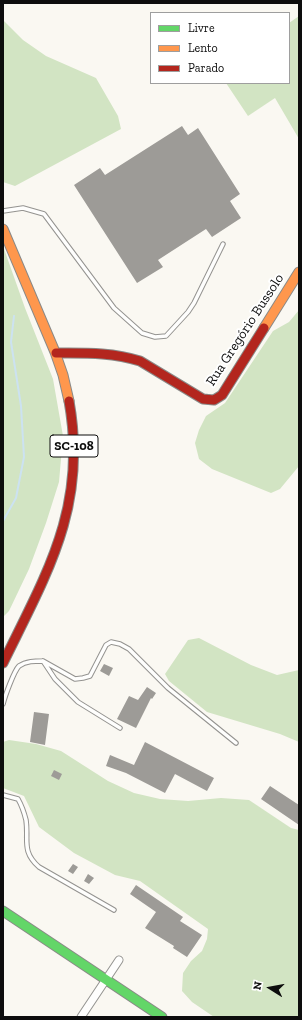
<!DOCTYPE html>
<meta charset="utf-8">
<style>
body{margin:0}
#map{position:relative;width:302px;height:1020px;overflow:hidden;background:#faf8f2;font-family:"Zilla Slab",serif}
canvas{display:block}
.frame{position:absolute;inset:0;border:4px solid #0d0d0d;pointer-events:none}
.legend{position:absolute;left:150px;top:12px;width:140px;height:72px;box-sizing:border-box;background:#fff;border:1px solid #9e9e9e;margin:0;padding:5px 7px;list-style:none;font-size:12px;color:#0d0d0d}
.legend li{display:flex;align-items:center;gap:8px;height:20px}
.legend b{width:20px;border:1px solid #9e9e9e}
.north{position:absolute;left:250px;top:968px;width:40px;height:40px;-webkit-text-stroke:3px #fff;paint-order:stroke;rotate:281deg;font-size:11px;font-weight:700;line-height:16px;text-align:center;color:#0d0d0d}
.north::after{content:'';display:block;margin:auto;width:14px;height:18px;background:#0d0d0d;clip-path:polygon(50% 0,100% 100%,50% 72%,0 100%)}
</style>
<div id="map">
<canvas width="302" height="1020"></canvas>
<div class="frame"></div>
<ul class="legend">
<li><b style="height:5px;background:#63d668"></b>Livre</li>
<li><b style="height:5px;background:#ff974d"></b>Lento</li>
<li><b style="height:5px;background:#b3261e"></b>Parado</li>
</ul>
<div class="north">N</div>
</div>
<script>
const context = document.querySelector('canvas').getContext('2d');
context.lineJoin = 'round';
function fillPath(path, color) { context.fillStyle = color; context.fill(path, 'evenodd'); }
function stroke(path, color, width, dash) { context.strokeStyle = color; context.lineWidth = width; context.lineCap = dash ? 'butt' : 'round'; context.setLineDash(dash || []); context.stroke(path); }
function label(font, color, halo, rows, align = 'center') {
  context.font = font + ' "Zilla Slab",serif'; context.lineWidth = 4; context.setLineDash([]); context.textBaseline = 'middle'; context.strokeStyle = halo; context.fillStyle = color; for (const [text, x, y, turn = 0] of rows) {
    context.save(); context.translate(x, y); context.rotate((+turn || 0) * Math.PI / 180); context.textAlign = isNaN(turn) ? turn : align; if (halo) context.strokeText(text, 0, 0); context.fillText(text, 0, 0); context.restore();
  }
}
fillPath(new Path2D(`
 M299 16V139L275 98 248 116 226 83H289V23Z
 M3 20 23 40 46 56 96 78 118 116 121 129 15 186 3 182Z
 M3 246 25 308 53 379 63 436 59 482 46 523 29 569 9 611 3 617Z
 M299 310V466L280 489 271 493 212 469 199 459 195 443 199 430 206 416 225 403 273 331 289 322Z
 M199 638 251 665 277 675 299 670V742L280 734 207 712 169 681 165 674 188 640Z
 M9 740 36 744 61 751 108 781 134 793 160 799 188 801 221 798 249 800 291 828 299 830V1017H214L192 1002 182 991 183 973 191 961 202 951 207 939 208 929 140 881 115 875 74 853 39 827 24 796 3 788V742Z`), '#d2e4c3');
stroke(new Path2D(`
 M3 521 16 498 24 457 21 406 11 342 14 316`), '#cce2f1', 2);
fillPath(new Path2D(`
 M182 126 188 135 198 128 240 194 230 201 241 218 212 237 206 229 158 260 163 267 137 283 74 185 100 168 105 175Z
 M104 664 113 668 109 676 100 671Z
 M147 687 156 693 152 699 151 698 136 728 117 719 129 696 138 700Z
 M34 712 49 714 45 745 30 742Z
 M145 742 214 778 207 791 175 774 165 793 126 773 106 766 110 755 134 765Z
 M54 770 62 774 59 780 51 776Z
 M270 786 299 805V825L261 799Z
 M73 864 78 867 73 874 68 871Z
 M88 874 94 878 89 884 84 881Z
 M136 885 183 917 180 921 202 935 187 957 173 948 174 946 145 928 156 912 130 894Z`), '#9d9b97');
const lane = new Path2D(`
 M3 211 23 208 44 214 114 308 142 333 155 337 166 336 188 312 194 303 223 244
 M43 661 75 679 83 678 90 676 106 645 111 642 120 644 129 649 168 688 236 743
 M3 704C5 696 14 671 19 666 26 661 35 661 43 661L55 679 78 702 120 728
 M3 795 18 799C22 806 24 812 26 820 29 840 21 851 39 867L114 910`);
const street = new Path2D(`
 M81 1017 119 960`);
const fast = new Path2D(`
 M3 911 162 1017`);
const slow = new Path2D(`
 M3 229 55 352 63 375 69 401
 M264 328 299 272`);
const jam = new Path2D(`
 M56 353C85 353 112 352 140 361L203 399 214 400 222 395 264 328
 M3 663C47 573 88 506 69 401`);
stroke(lane, '#949390', 5.5);
stroke(street, '#949390', 9);
stroke(fast, '#8a8987', 11);
stroke(slow, '#8a8987', 11);
stroke(jam, '#8a8987', 11);
stroke(lane, '#fefefd', 3.5);
stroke(street, '#fefefd', 7);
stroke(fast, '#63d668', 9);
stroke(slow, '#ff974d', 9);
stroke(jam, '#b3261e', 9);
for (const [x, y, w] of [
 [74,446,48]
]) { const box = new Path2D(); box.roundRect(x - w / 2, y - 11, w, 22, 3); context.fillStyle = '#fff'; context.fill(box); stroke(box, '#0d0d0d', 1); }
label('bold 13px', '#0d0d0d', null, [
 ["SC-108",74,446]
]);
label('14px', '#0d0d0d', '#fff', [
 ["Rua Gregório Bussolo",245,330,-57]
]);
</script>
